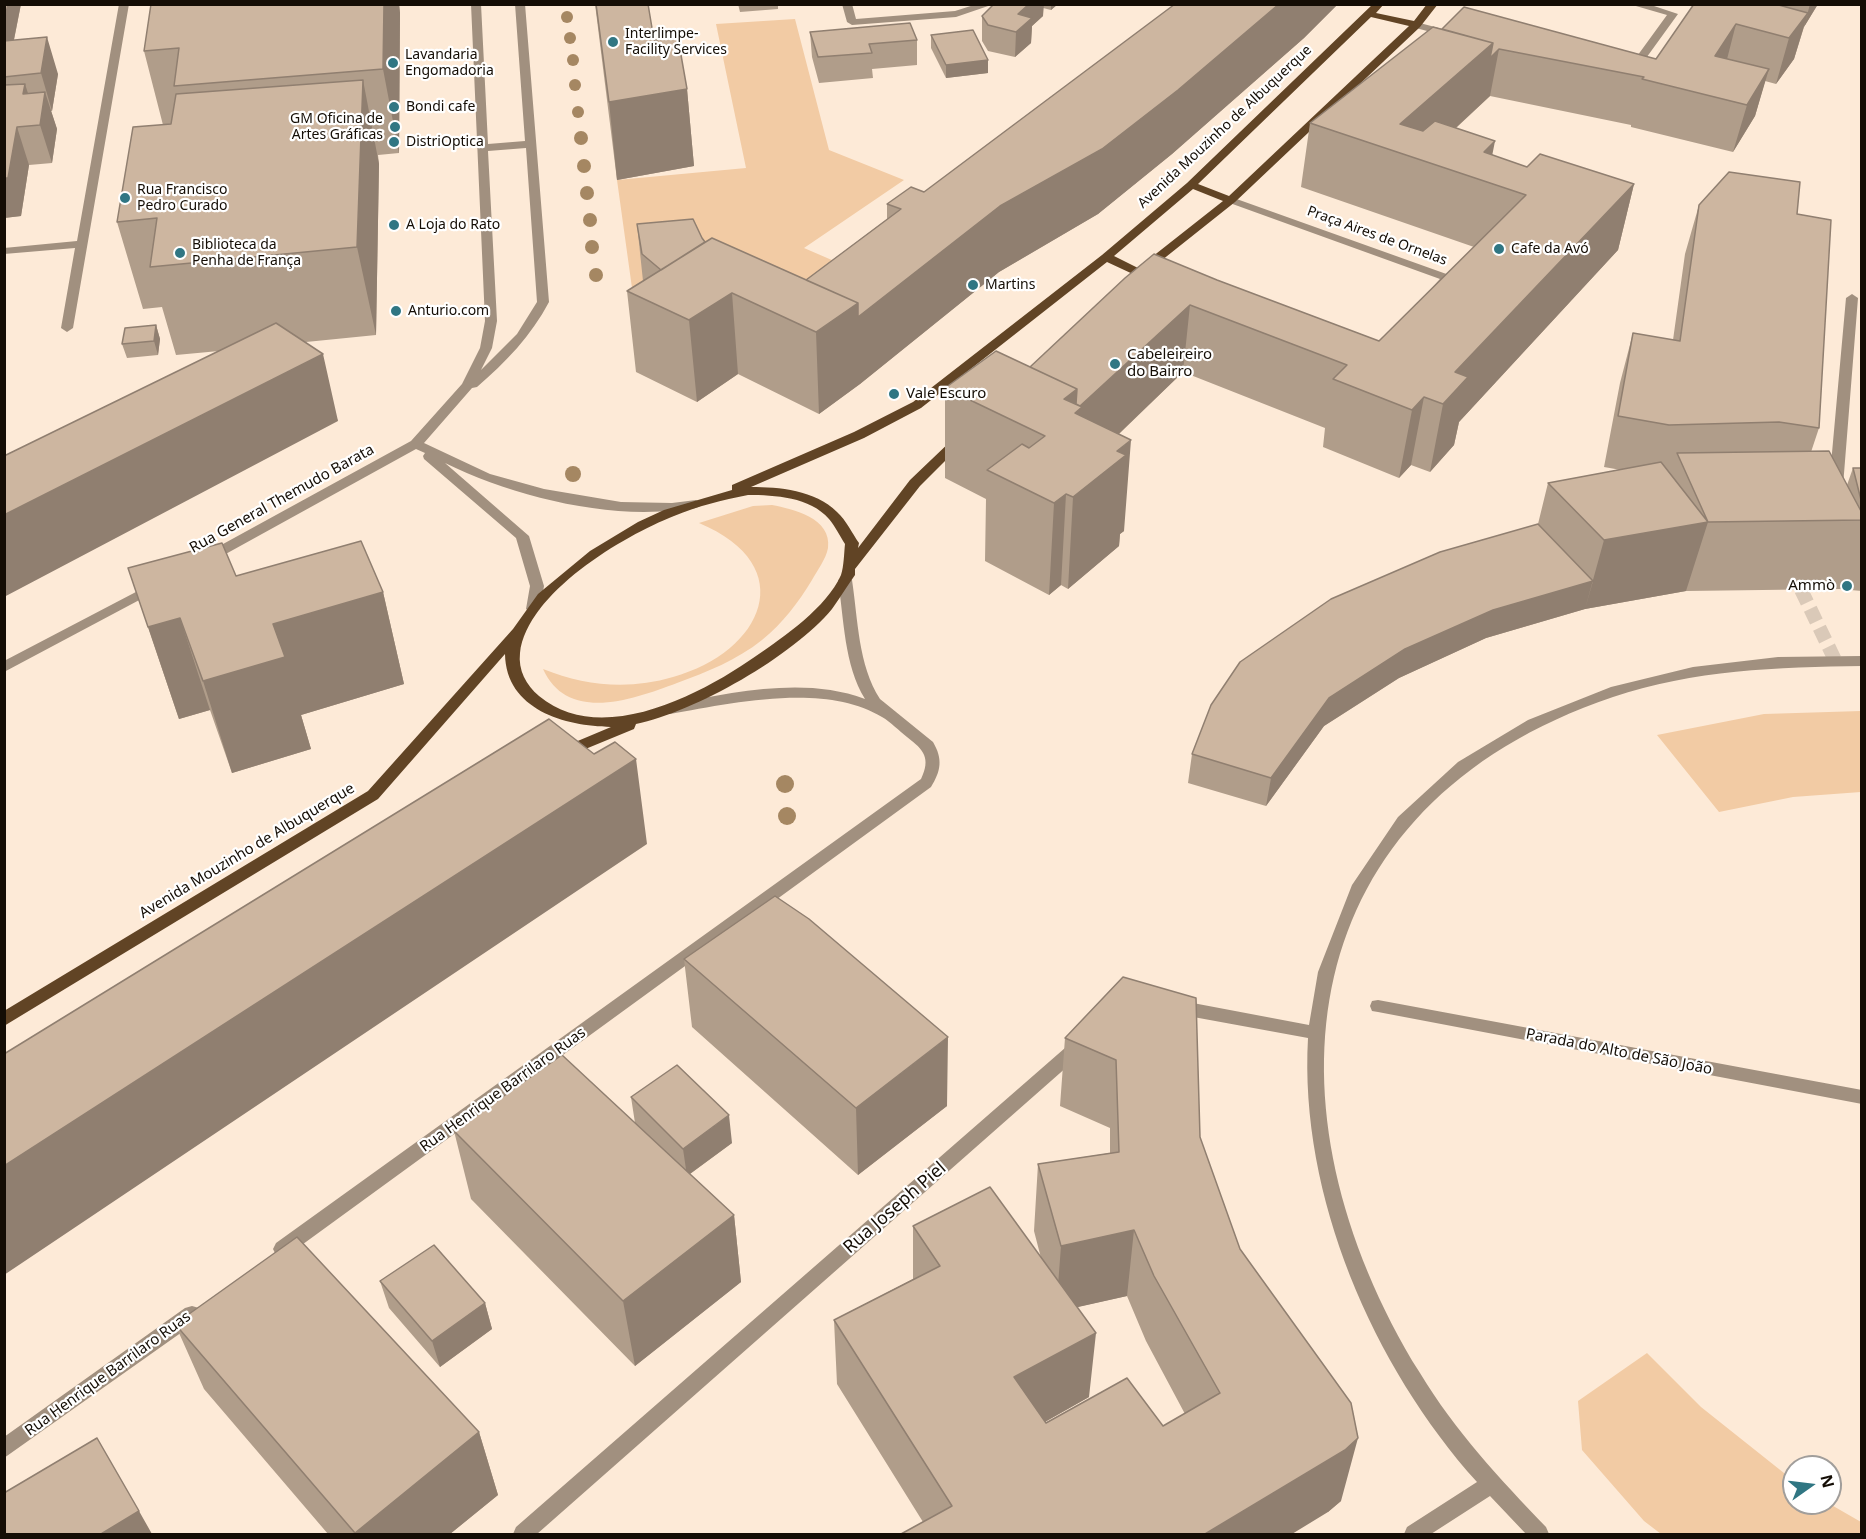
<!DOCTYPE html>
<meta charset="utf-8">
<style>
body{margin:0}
#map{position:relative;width:1866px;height:1539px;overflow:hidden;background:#fdead7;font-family:"Noto Sans",sans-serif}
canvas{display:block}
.frame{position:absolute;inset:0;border:6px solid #140d05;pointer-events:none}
.north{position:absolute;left:1782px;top:1455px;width:60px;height:60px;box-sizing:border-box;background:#fff;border:2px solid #a19e9b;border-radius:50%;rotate:76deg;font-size:16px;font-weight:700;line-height:24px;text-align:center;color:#140d05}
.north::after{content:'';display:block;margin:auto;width:21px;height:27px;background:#307683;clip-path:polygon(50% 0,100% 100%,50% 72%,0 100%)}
</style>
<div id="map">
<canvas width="1866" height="1539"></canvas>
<div class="frame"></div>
<div class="north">N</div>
</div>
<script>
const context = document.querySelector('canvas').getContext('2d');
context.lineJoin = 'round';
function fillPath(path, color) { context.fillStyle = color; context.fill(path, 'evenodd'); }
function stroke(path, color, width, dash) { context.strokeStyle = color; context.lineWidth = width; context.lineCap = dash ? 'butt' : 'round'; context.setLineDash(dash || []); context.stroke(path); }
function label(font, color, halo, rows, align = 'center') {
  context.font = font + ' "Noto Sans",sans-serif'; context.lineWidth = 4.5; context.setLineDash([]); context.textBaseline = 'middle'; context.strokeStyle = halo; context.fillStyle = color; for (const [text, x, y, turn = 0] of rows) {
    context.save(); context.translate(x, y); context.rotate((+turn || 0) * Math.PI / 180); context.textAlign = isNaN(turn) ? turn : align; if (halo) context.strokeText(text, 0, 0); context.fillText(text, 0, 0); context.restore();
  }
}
fillPath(new Path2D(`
 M795 19 829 150 904 180 804 248 848 267 800 299 632 288 617 180 746 168 716 24Z
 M772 505C793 509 832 518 828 548 826 559 817 571 812 580 798 603 783 623 762 640 737 660 707 672 677 683 634 699 568 724 543 669 585 686 629 690 673 677 763 652 802 566 699 523L753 506Z
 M1861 711V792L1793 797 1719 812 1657 735 1764 714Z
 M1647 1353 1701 1407 1794 1481V1503H1828L1861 1522V1534H1661L1644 1521 1582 1450 1578 1401Z`), '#f2cba4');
stroke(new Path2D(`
 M1792 571 1835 660`), '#dac9b8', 14, [14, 7]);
fillPath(new Path2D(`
 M119 4H129L73 328 67 332 61 328 75 248 4 254V248L77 241Z
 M471 4H481L488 144 525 141 515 4H525L549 302C531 336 506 362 477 387L472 388 424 443 490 474 544 489 621 502 672 503 696 500 703 504C697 510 685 509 677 510 603 519 510 495 445 463L529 536 544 586 540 609 533 614 526 609 530 586 516 538 424 459 423 456 425 453 416 449 213 561H203L201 558 203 555 411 441 462 384 480 348 485 321ZM526 148 537 302 517 334 481 370 492 348 497 321 488 151Z
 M842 4H852L856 19 955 11 977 4H994L956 17 852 25 847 22Z
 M1629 4H1648L1678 14 1636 72 1632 73 1627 70 1667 15Z
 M1416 22 1454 32 1455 34 1450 37 1412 27V23Z
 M1231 197 1452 276 1454 278 1442 290H1434L1432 288 1440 279 1227 202 1225 200Z
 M1852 294 1858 298 1843 486 1836 490 1829 486 1846 298Z
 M845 576 852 580C858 619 858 665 880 699L933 742C943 759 941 771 931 787L288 1255 282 1257 276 1255 273 1249 276 1243 921 779C931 758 924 750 907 737 899 731 891 722 882 717 826 682 731 703 670 714L663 709 670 704C733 693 803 676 865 699 844 665 844 619 838 580Z
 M155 582 160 583 162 586 160 589 4 672V661Z
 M1862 656V666C1778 667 1693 670 1613 697 1290 806 1257 1108 1420 1373 1455 1431 1500 1479 1546 1527L1549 1534H1526L1490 1496 1431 1534H1404L1407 1527 1477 1482C1373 1366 1299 1196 1308 1038L1177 1014 1171 1012 1169 1007 1171 1002 1177 1000 1309 1025 1318 972 1352 885 1398 817 1458 762 1528 720 1611 687 1693 667 1778 657Z
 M1378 1000 1862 1090V1104L1378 1012 1372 1011 1370 1006 1372 1001Z
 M1079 1039 1085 1041 1087 1046 1085 1051 537 1534H513L516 1527 1073 1041Z
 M192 1306 199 1308 201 1314 199 1320 4 1458V1437L185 1308Z`), '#a1907f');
fillPath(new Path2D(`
 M1373 4H1384L1376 13 1414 21 1427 4H1438L1420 27 1235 202 1147 272 1139 276 1135 275 1107 262 921 408 864 438 751 487C779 487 815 490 837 512 846 520 852 533 859 543L858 548 910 480 954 438H964L965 441 920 486 855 569V575C847 586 840 598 832 609 793 656 695 712 636 724L634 729 566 757 559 752 561 748 611 727C565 726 506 710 505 654L378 799 4 1026V1011L368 791 513 629 538 594 590 551 638 522 664 510 732 490V485L854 432 913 402 1102 255 1187 183ZM1371 17 1409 26 1229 196 1198 184ZM1193 189 1223 201 1138 268 1114 256ZM748 495C775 495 810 497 829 519 835 526 840 536 845 544 844 553 844 566 841 575 826 608 785 636 756 656 702 694 601 748 539 696 526 685 518 670 520 653 527 593 623 536 674 516 698 506 722 500 748 495Z`), '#614425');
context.fillStyle = '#a58762';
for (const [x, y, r] of [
 [567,17,6],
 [570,38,6],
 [573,60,6],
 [575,85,6],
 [578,112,6],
 [581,138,7],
 [584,166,7],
 [587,193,7],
 [590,220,7],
 [592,247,7],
 [596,275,7],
 [573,474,8],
 [785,784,9],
 [787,816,9]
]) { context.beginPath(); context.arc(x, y, r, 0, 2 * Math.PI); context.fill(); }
fillPath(new Path2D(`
 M4 4H21L14 40 58 74 52 111H51L57 129 52 163 29 165 21 216 4 218Z
 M151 4H399L400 13 399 153 378 155 379 164 376 335 306 342 338 421 219 351 176 355 162 307 143 309 117 222 163 125 144 51Z
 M595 4H648L654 40 687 89 694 166 617 180Z
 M738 4H778V9L740 12Z
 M994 4H1058L1051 10 1043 8V16L1032 26 1031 43 1015 57 988 51 982 41V16Z
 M1175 4H1338L1304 38 1172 154 1098 214 999 272 860 384 819 414 738 374 697 402 636 372 627 291 643 281 637 224 702 238 705 242 806 280 887 219V204L924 192Z
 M1694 4H1818L1804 27 1794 59 1776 84 1765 81 1755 116 1733 152 1631 127V125L1490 96 1456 128 1492 155 1527 167 1634 184 1618 250 1459 422 1454 445 1430 472 1411 465 1399 478 1323 447 1325 428 1183 372 1119 434 1124 531 1120 534 1119 546 1068 589 1061 585 1049 595 985 561 986 499 945 478V388L1030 367 1217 280 1379 341 1474 247 1301 187 1310 123 1442 29 1656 59Z
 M810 32 917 40V65L872 69 873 78 819 83 812 57Z
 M931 35 988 60V73L946 78 931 48Z
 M1699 205 1797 214 1819 428 1811 452 1847 485 1853 468H1862V591L1839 589 1686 591 1585 609 1486 638 1399 678 1324 726 1266 806 1188 783 1192 754 1538 524 1548 483 1621 470 1604 467 1620 383 1633 333 1673 340 1685 254Z
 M156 325 160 339 158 355 127 358 122 344Z
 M128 568 236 576 383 592 404 684 301 715 311 749 232 773 210 710 179 719Z
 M684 959 947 1106 858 1175 692 1027Z
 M1123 977 1200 1137 1240 1249 1341 1501 1328 1512 923 1522 837 1384 834 1320 913 1279V1226L1041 1258 1034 1231 1038 1164 1110 1153V1128L1060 1106 1065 1038ZM1127 1296 1146 1341 1185 1414 1163 1426 1046 1423 1045 1422 1089 1397 1077 1307Z
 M631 1097 732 1143 690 1174 734 1215 741 1282 635 1366 471 1199 454 1131 635 1123Z
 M380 1281 485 1303 492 1329 440 1367 389 1308Z
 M175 1324 479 1432 498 1495 450 1534H328L204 1389Z`), '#b09d8a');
fillPath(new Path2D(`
 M8 4H21L10 59 4 41V22Z
 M384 4H399L400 13 399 153 383 69Z
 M1029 4H1044L1043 16 1032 26 1031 43 1015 57 1016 32 1018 14Z
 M1051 4H1058L1051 10Z
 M1279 4H1338L1304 38 1172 154 1098 214 999 272 860 384 819 414 816 332Z
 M1810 4H1818L1804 27Z
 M1808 13 1794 59 1776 84 1789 38Z
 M1736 24 1724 71 1715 56Z
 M47 37 58 74 52 111 41 73Z
 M1493 43 1499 49 1490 96 1421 160 1400 124Z
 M988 60V73L946 78V65Z
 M1769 69 1755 116 1733 152 1747 105Z
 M363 80 379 164 376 335 357 247Z
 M25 84 37 121 23 94Z
 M687 89 694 166 617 180 609 102Z
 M45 92 57 129 52 163 40 125Z
 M17 127 29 165 21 216 4 218V178Z
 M1495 141 1487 182 1484 152Z
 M1634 184 1618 250 1459 422 1454 445 1430 472 1443 404 1455 372Z
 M732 293 738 374 697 402 689 320Z
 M1190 305 1183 372 1079 472 1117 451 1131 440 1124 531 1120 534 1119 546 1068 589 1073 497 1064 399Z
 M156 325 160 339 158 355 154 341Z
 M323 354 338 421 4 597V515Z
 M1424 397 1411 465 1399 478 1412 410Z
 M1066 494 1061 585 1049 595 1054 503Z
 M1708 522 1686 591 1585 609 1604 540Z
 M1593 581 1585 609 1486 638 1399 678 1324 726 1266 806 1271 778 1329 698 1405 649 1493 610Z
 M383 592 404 684 301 715 311 749 232 773 203 681 273 624Z
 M180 618 210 710 179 719 148 627Z
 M636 759 647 844 4 1275V1166Z
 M948 1037 947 1106 858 1175 856 1108Z
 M729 1115 732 1143 687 1176 683 1149Z
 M734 1215 741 1282 635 1366 623 1301Z
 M1134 1230 1127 1296 1056 1312 1061 1246Z
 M485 1303 492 1329 440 1367 432 1341Z
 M1096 1333 1089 1397 1011 1441 1014 1377Z
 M479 1432 498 1495 450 1534H355V1533Z
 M1358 1438 1341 1501 1328 1512 1292 1534H1205Z
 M139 1511 152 1534H101Z`), '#907f70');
const building = new Path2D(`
 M4 4H8L4 22Z
 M151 4H384L383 69 174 86 179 48 144 51Z
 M596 4H648L654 40 678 38 687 89 609 102Z
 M994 4H1029L1018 14 1032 18 1016 32 988 25 982 16Z
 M1175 4H1279L1178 90 1102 149 1000 206 858 317V303L806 280 901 209 887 204 911 187 924 192Z
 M1694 4H1775L1808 13 1789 38 1736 24 1715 56 1769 69 1747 105 1642 79 1644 77 1499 49 1490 58 1493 43 1442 29 1464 7 1656 59Z
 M910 23 917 40 869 44 872 53 818 57 810 32Z
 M1433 27 1493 43 1400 124 1423 131 1435 121 1495 141 1484 152 1527 167 1540 154 1634 184 1455 372 1468 377 1443 404 1424 397 1412 410 1333 379 1347 365 1190 305 1080 406 1076 404 1077 389 1030 367 1125 278 1154 254 1217 280 1379 341 1526 195 1310 123Z
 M973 30 988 60 946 65 931 35Z
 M47 37 41 73 4 77V41Z
 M363 80 357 247 150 267 157 218 117 222 133 127 171 124 176 94Z
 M25 84 23 94 45 92 40 125 17 127 8 178H4V85Z
 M1729 172 1800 182 1797 214 1831 220 1819 428 1779 422 1669 425 1618 416 1633 333 1680 341 1699 205Z
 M693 219 702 238 705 242 661 270 642 254 637 224Z
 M712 238 858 303 816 332 732 293 689 320 627 291Z
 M276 323 323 354 4 515V456Z
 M156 325 154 341 122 344 125 328Z
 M996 351 1077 389 1064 399 1082 407 1075 413 1131 440 1117 451 1126 455 1073 497 1066 494 1054 503 987 470 1022 444 1029 448 1045 436 945 388Z
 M1829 451 1862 513V520L1708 522 1604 540 1548 483 1661 462 1708 522 1677 453Z
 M1853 468H1862V504Z
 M1538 524 1593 581 1493 610 1405 649 1329 698 1271 778 1192 754 1211 705 1240 662 1331 599 1440 552Z
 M361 541 383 592 273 624 285 657 203 681 180 618 148 627 128 568 222 543 236 576Z
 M549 719 594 754 615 742 636 759 4 1166V1054Z
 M775 896 809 919 948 1037 856 1108 684 959Z
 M1123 977 1196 998 1200 1137 1240 1249 1351 1403 1358 1438 1345 1450 1205 1534H901L952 1506 834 1320 940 1266 913 1226 990 1187 1096 1333 1014 1377 1046 1423 1127 1378 1163 1426 1220 1393 1154 1276 1134 1230 1061 1246 1038 1164 1119 1152 1116 1060 1065 1038Z
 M562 1055 734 1215 623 1301 454 1131Z
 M677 1065 729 1115 683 1149 631 1097Z
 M297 1237 479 1432 355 1533 175 1324Z
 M434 1245 485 1303 432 1341 380 1281Z
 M97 1438 139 1511 101 1534H4V1493Z`);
fillPath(building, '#cdb6a0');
stroke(building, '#907f70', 1.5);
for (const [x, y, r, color] of [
 [613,42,6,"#307683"],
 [393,63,6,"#307683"],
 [394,107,6,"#307683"],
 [395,127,6,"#307683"],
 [394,142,6,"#307683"],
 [125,198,6,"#307683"],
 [394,225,6,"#307683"],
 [1499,249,6,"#307683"],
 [180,253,6,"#307683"],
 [973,285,6,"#307683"],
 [396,311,6,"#307683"],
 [1115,364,6,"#307683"],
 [894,394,6,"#307683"],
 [1847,586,6,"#307683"]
]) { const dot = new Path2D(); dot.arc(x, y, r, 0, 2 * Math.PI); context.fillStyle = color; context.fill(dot); stroke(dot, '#fff', 2); }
label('14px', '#140d05', '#fff', [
 ["Interlimpe-",625,34],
 ["Facility Services",625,50],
 ["Lavandaria",405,55],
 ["Engomadoria",405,71],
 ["Bondi cafe",406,107],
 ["GM Oficina de",383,119,"right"],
 ["Artes Gráficas",383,135,"right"],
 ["DistriOptica",406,142],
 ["Rua Francisco",137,190],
 ["Pedro Curado",137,206],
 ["A Loja do Rato",406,225],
 ["Biblioteca da",192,245],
 ["Penha de França",192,261],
 ["Cafe da Avó",1511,249],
 ["Martins",985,285],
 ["Anturio.com",408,311]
], 'left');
label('14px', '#140d05', '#fff', [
 ["Avenida Mouzinho de Albuquerque",1225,127,-43],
 ["Praça Aires de Ornelas",1377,236,20]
]);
label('15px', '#140d05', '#fff', [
 ["Cabeleireiro",1127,355],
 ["do Bairro",1127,372],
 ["Vale Escuro",906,394],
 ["Ammò",1835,586,"right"]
], 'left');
label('15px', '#140d05', '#fff', [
 ["Rua General Themudo Barata",282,499,-29],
 ["Avenida Mouzinho de Albuquerque",247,851,-31],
 ["Parada do Alto de São João",1619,1052,11],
 ["Rua Henrique Barrilaro Ruas",503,1090,-36],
 ["Rua Henrique Barrilaro Ruas",108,1374,-36]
]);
label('18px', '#140d05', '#fff', [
 ["Rua Joseph Piel",895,1208,-41]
]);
</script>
